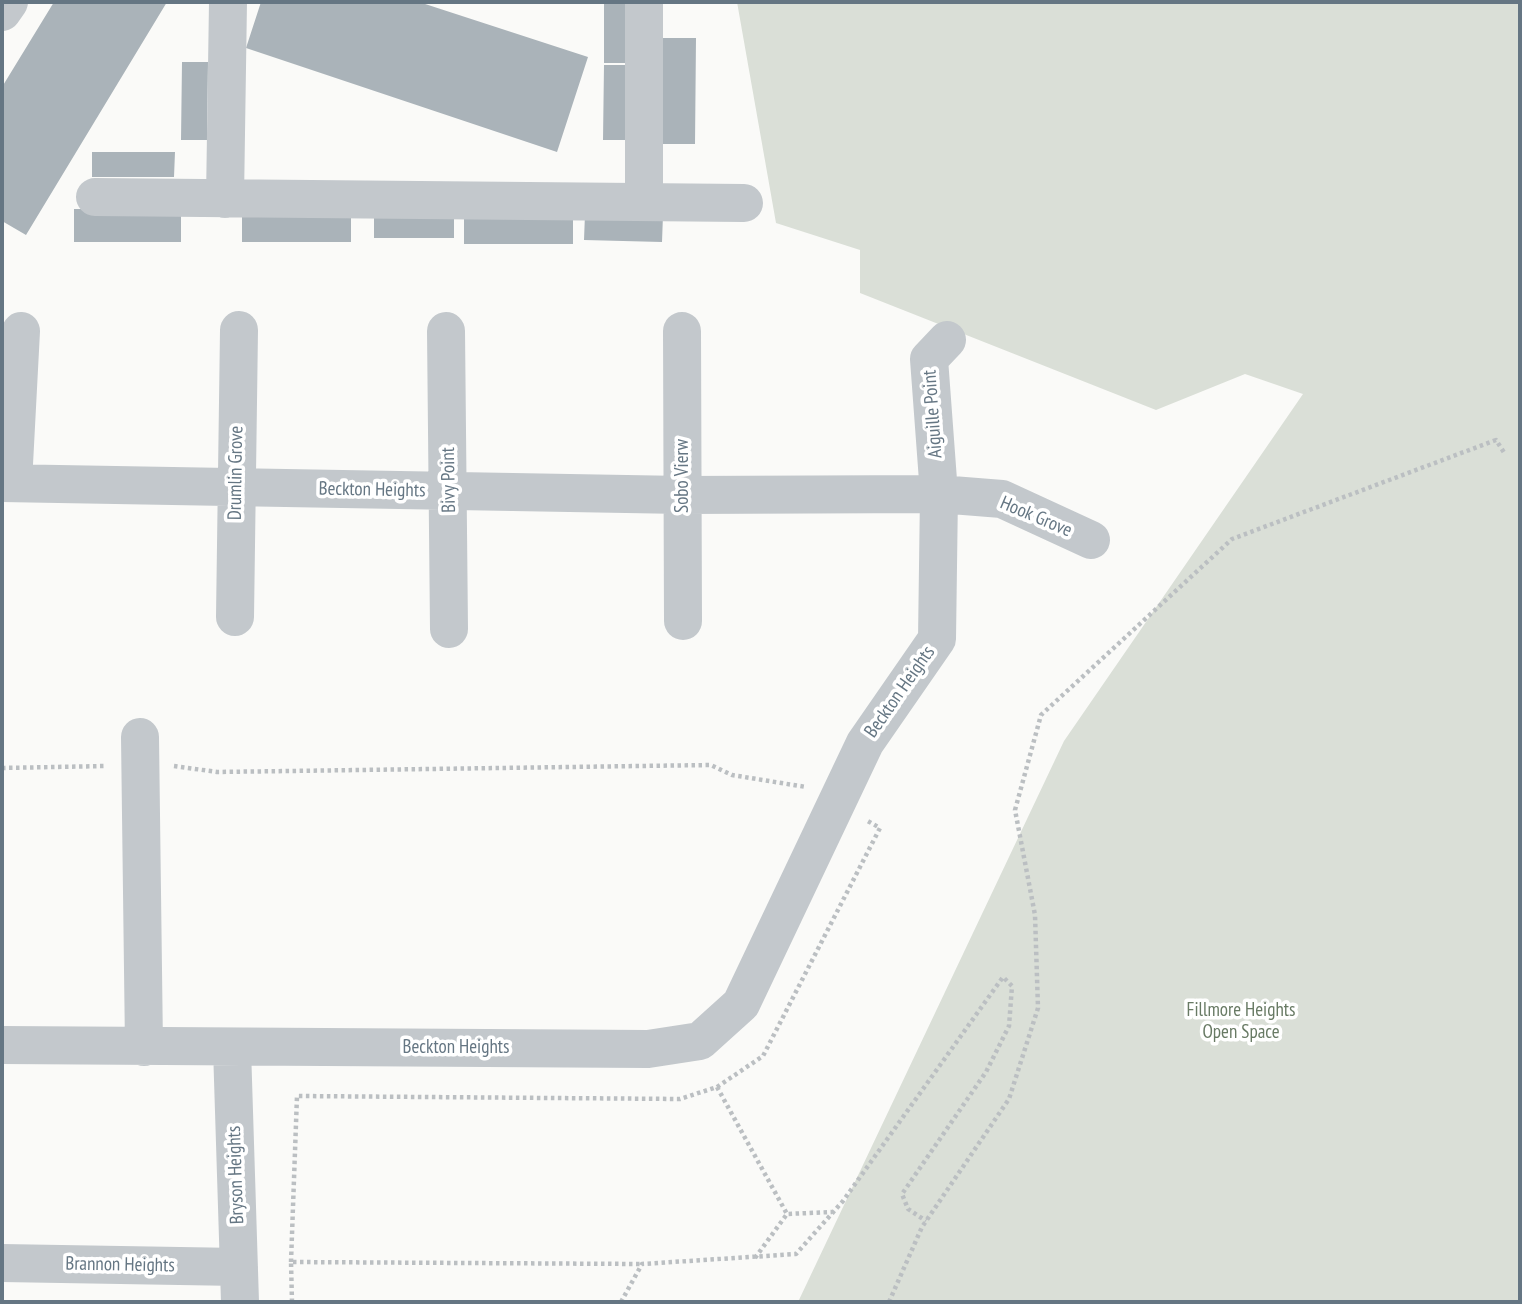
<!DOCTYPE html>
<style>
body{margin:0}
#map{position:relative;width:1522px;height:1304px;overflow:hidden;background:#fafaf8;font-family:"PT Sans Narrow",sans-serif}
canvas{display:block}
.frame{position:absolute;inset:0;border:4px solid #657683;pointer-events:none}
</style>
<div id="map">
<canvas width="1522" height="1304"></canvas>
<div class="frame"></div>
</div>
<script>
const context = document.querySelector('canvas').getContext('2d');
context.lineJoin = 'round';
function fillPath(path, color) { context.fillStyle = color; context.fill(path, 'evenodd'); }
function stroke(path, color, width, dash) { context.strokeStyle = color; context.lineWidth = width; context.lineCap = dash ? 'butt' : 'round'; context.setLineDash(dash || []); context.stroke(path); }
function label(font, color, halo, rows, align = 'center') {
  context.font = font + ' "PT Sans Narrow",sans-serif'; context.lineWidth = 7; context.setLineDash([]); context.textBaseline = 'middle'; context.strokeStyle = halo; context.fillStyle = color; for (const [text, x, y, turn = 0] of rows) {
    context.save(); context.translate(x, y); context.rotate((+turn || 0) * Math.PI / 180); context.textAlign = isNaN(turn) ? turn : align; if (halo) context.strokeText(text, 0, 0); context.fillText(text, 0, 0); context.restore();
  }
}
fillPath(new Path2D(`
 M737 2H1520V1302H798L1064 741 1303 394 1245 374 1156 410 860 293V250L776 223Z`), '#dadfd7');
fillPath(new Path2D(`
 M54 2H167L26 235 2 221V87Z
 M261 2H419L588 57 557 152 246 48Z
 M604 2H632V63H604Z
 M662 38H696L695 144H662Z
 M182 62H208L207 140H181Z
 M604 65H631V140H603Z
 M92 152H175L174 177H92Z
 M74 209H181V242H74Z
 M242 209 351 210V242H242Z
 M374 212 454 213V238H374Z
 M464 212H573V244H464Z
 M585 214 663 215 662 242 584 240Z`), '#aab3b9');
stroke(new Path2D(`
 M174 766 217 772 711 765 732 775 806 787
 M2 768 106 766
 M717 1087 763 1056 880 828 866 820
 M755 1258 787 1214 832 1212
 M291 1262 297 1096 680 1099 717 1087 787 1214
 M292 1302 291 1262 642 1264
 M621 1302 642 1264 796 1254 843 1201 1003 977 1012 986 1009 1026 986 1072 902 1194 908 1209 926 1221
 M889 1302 922 1227 1009 1099 1038 1008 1035 915 1015 810 1041 715 1232 539 1496 440 1505 454`), '#bbbfc2', 4.5, [3.5, 3.5]);
stroke(new Path2D(`
 M644 2V202
 M2 12 9 2
 M95 197 744 203
 M225 199 228 2
 M446 331 449 629
 M682 331 683 621
 M947 340 929 359 939 494 1002 499 1091 540
 M2 483 683 495 939 494 937 639 865 743 741 1004 700 1041 648 1049 2 1045
 M13 483 21 331
 M235 617 239 330
 M140 737 144 1047
 M232 1048 240 1302
 M2 1263 239 1267`), '#c3c8cc', 38);
label('19px', '#657683', '#fff', [
 ["Aiguille Point",933,414,-94],
 ["Drumlin Grove",236,473,-89],
 ["Sobo Vierw",683,476,-90],
 ["Bivy Point",449,480,-91],
 ["Beckton Heights",372,490,1],
 ["Hook Grove",1036,517,23],
 ["Beckton Heights",900,692,-55],
 ["Beckton Heights",456,1048],
 ["Bryson Heights",236,1175,-92],
 ["Brannon Heights",120,1265,1]
]);
label('19px', '#687a64', '#fff', [
 ["Fillmore Heights",1241,1011],
 ["Open Space",1241,1033]
]);
</script>
